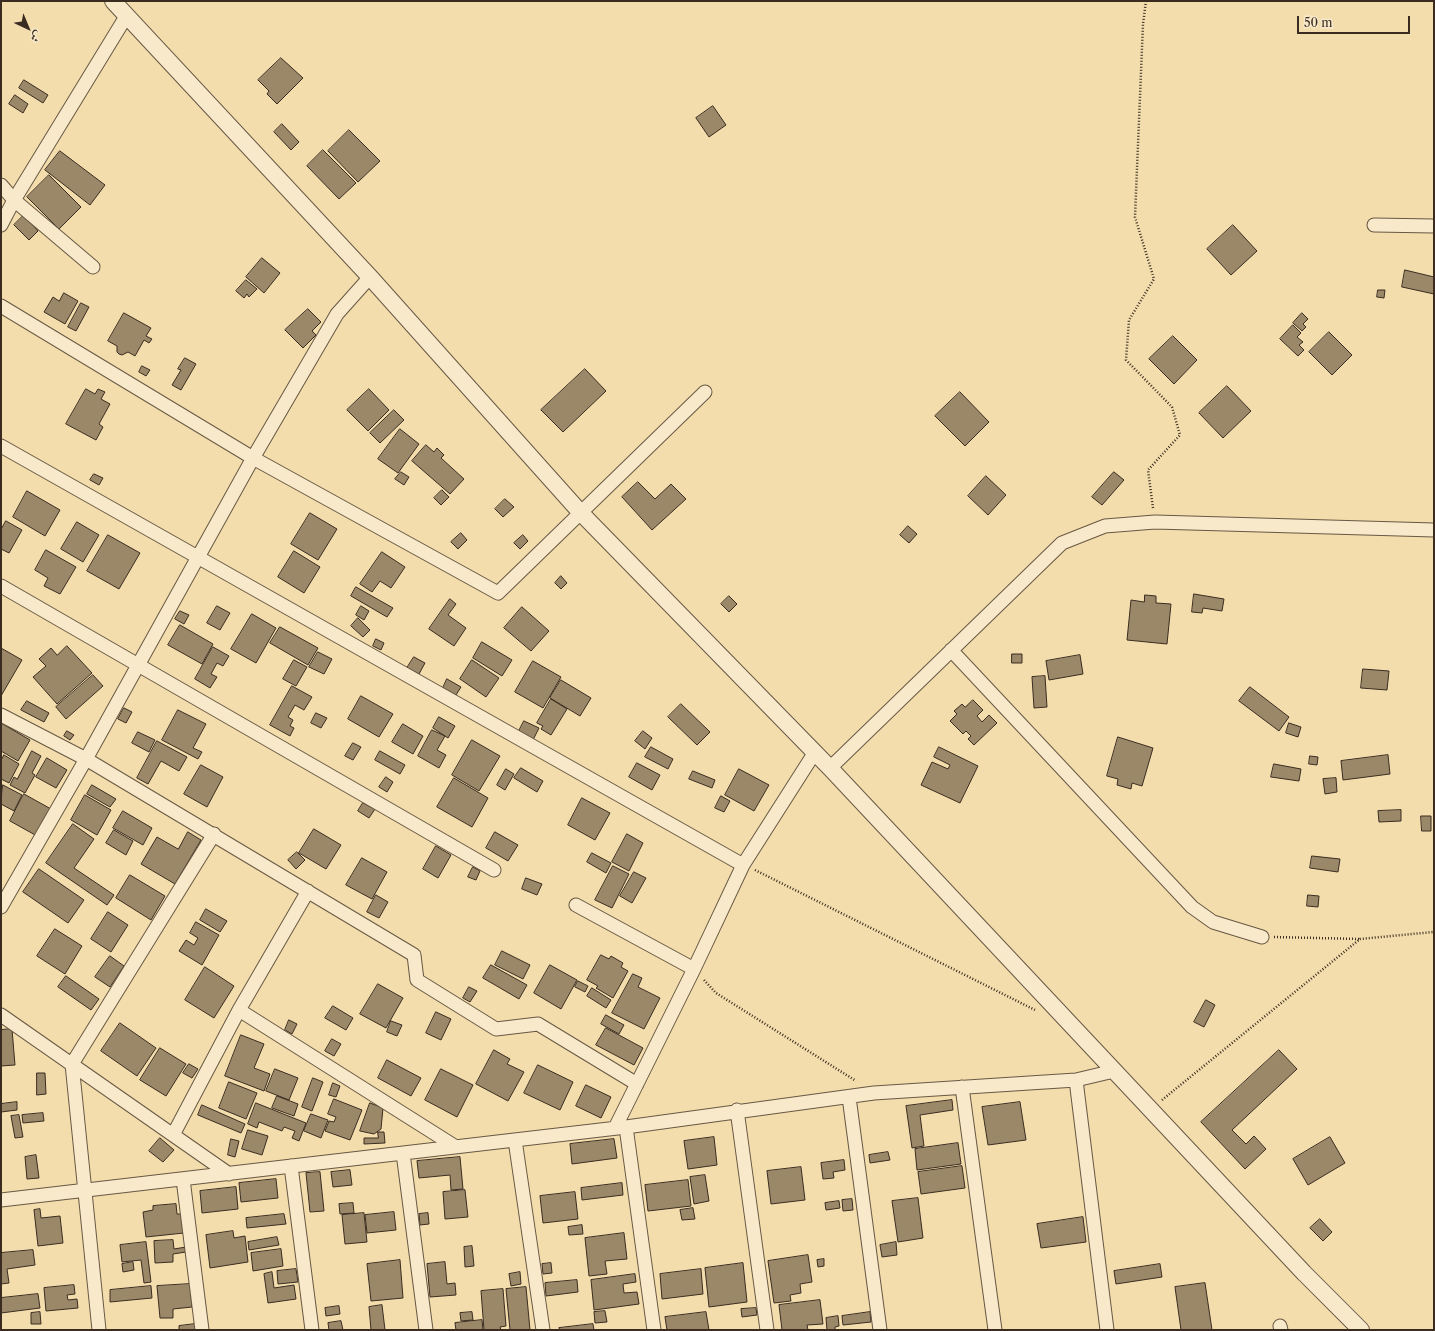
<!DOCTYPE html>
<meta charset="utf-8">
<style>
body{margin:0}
#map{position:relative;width:1435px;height:1331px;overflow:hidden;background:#f3ddac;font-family:"Libre Caslon Text",Amiri,serif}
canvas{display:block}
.frame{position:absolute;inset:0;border:2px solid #3a2c21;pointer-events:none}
.north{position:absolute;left:8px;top:8px;width:40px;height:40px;-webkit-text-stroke:3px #f7e9c9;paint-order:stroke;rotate:136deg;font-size:11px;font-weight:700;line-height:16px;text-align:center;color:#3a2c21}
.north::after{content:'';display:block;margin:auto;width:14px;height:18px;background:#3a2c21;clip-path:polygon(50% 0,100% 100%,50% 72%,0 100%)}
.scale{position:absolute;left:1297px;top:16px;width:113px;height:18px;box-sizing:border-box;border:2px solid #3a2c21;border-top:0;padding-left:5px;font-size:12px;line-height:14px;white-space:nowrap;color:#3a2c21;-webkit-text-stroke:3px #f7e9c9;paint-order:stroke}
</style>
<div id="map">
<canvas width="1435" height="1331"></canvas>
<div class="frame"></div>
<div class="north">ش</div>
<div class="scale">50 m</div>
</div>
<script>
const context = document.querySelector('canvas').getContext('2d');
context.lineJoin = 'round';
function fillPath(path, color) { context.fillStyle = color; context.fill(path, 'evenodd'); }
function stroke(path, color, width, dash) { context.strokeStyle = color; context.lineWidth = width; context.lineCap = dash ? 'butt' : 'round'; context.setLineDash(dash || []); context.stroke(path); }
const building = new Path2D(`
 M281 58 303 78 277 104 267 94 269 91 258 80Z
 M24 80 48 95 43 103 19 88Z
 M15 95 28 104 23 113 9 104Z
 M713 106 726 125 709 137 696 118Z
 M282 124 299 142 291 150 274 132Z
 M349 130 380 161 358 182 328 151Z
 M323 150 356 183 339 199 307 166Z
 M60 151 105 185 90 205 45 170Z
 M49 175 81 207 59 229 27 197Z
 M24 215 38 231 29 240 14 225Z
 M1233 225 1257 251 1231 275 1207 249Z
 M262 258 280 273 264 293 246 277Z
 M1405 270 1434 277V294L1402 287Z
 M246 280 257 289 249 297 247 294 244 298 236 291Z
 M1378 290H1385L1384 298 1377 297Z
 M64 293 78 301 65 324 44 312 53 297 59 301Z
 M81 303 89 307 76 331 68 327Z
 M308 309 321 322 312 331 316 335 303 348 285 330Z
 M124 313 151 328 146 336 152 339 149 343 144 340 135 356 128 352 122 355 119 354 117 352V346L108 341Z
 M1302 313 1308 319 1303 324 1306 327 1302 331 1293 323Z
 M1293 325 1301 333 1297 337 1303 342 1299 345 1304 350 1298 356 1280 339Z
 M1329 332 1352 355 1332 375 1309 352Z
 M1173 336 1197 360 1174 384 1149 359Z
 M185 358 196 364 181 390 172 385 181 370 178 369Z
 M142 366 150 370 146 376 139 372Z
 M585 369 606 391 563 432 541 410Z
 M1227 386 1251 411 1223 438 1199 413Z
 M86 389 95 394 98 389 105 392 101 399 110 404 99 424 103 427 96 440 66 424Z
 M369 389 389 410 368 431 347 410Z
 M960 392 989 422 965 446 935 416Z
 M394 410 404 420 380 443 370 433Z
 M400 429 419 444 398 473 378 459Z
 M426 445 434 452 437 448 444 455 441 458 464 479 450 494 412 461Z
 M401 472 409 477 404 485 395 479Z
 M1114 472 1124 480 1102 505 1092 497Z
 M94 474 103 478 99 485 90 480Z
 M986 476 1006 495 988 515 968 496Z
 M638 482 655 499 671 484 686 499 652 530 622 497Z
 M442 490 449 497 441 505 434 498Z
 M27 491 60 510 45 536 13 517Z
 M505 499 514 507 503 517 495 509Z
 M310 513 337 529 318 560 291 544Z
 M6 521 22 530 9 553 1 549V530Z
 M77 522 99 535 83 562 61 549Z
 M908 526 917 534 909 543 900 535Z
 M461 533 467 540 458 549 451 542Z
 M108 535 140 553 119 589 87 571Z
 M523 535 528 541 520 549 514 543Z
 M46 550 76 567 60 594 44 586 48 578 35 570Z
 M294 551 320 567 304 593 278 577Z
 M382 552 405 567 391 588 380 581 372 592 360 584Z
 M561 576 567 583 561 589 555 583Z
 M356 587 393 608 387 617 351 596Z
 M1194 594 1224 599 1222 611 1203 608 1202 613 1192 612Z
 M1145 595 1156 596V603L1171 604 1167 644 1127 640 1131 600 1144 602Z
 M729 596 737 604 729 612 721 604Z
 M450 599 456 604 448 615 466 628 454 646 429 629Z
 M217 606 230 613 220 630 207 623Z
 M361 606 369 611 364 620 356 615Z
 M522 607 549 631 531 651 504 628Z
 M180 611 189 615 184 624 175 619Z
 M252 614 276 628 256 663 231 649Z
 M358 618 370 630 363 637 351 626Z
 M180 625 213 644 202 664 168 645Z
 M280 627 318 648 308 665 270 643Z
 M376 639 384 643 381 650 373 646Z
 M482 642 512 660 502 676 473 658Z
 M67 646 92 673 57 704 33 677 46 666 39 659 51 648 57 655Z
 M213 647 229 656 223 666 217 663 211 674 217 677 210 688 195 679Z
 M1 648 22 660 1 696Z
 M318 652 332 659 324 674 309 667Z
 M1012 654H1022V663H1012Z
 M1080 655 1083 674 1049 680 1046 661Z
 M414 657 425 663 419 674 407 668Z
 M294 660 307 667 296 686 283 679Z
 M472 660 499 678 486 697 460 679Z
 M533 661 561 677 543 708 515 692Z
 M1363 669 1389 671 1387 690 1361 688Z
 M93 675 103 686 66 719 56 707Z
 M1045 676 1047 707 1034 708 1032 677Z
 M447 679 461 687 456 695 443 688Z
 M561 680 591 698 580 716 550 698Z
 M292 686 312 697 304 710 295 705 288 717 293 720 290 726 294 728 290 736 270 725Z
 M1250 687 1289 717 1279 731 1239 701Z
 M361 696 393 714 379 737 348 719Z
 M551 699 567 709 551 735 541 729 543 726 537 723Z
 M973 700 983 710 977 716 982 722 989 715 997 723 974 745 968 739 971 736 966 731 963 734 950 721 957 714 954 711 962 704 965 707Z
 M27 701 49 713 44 722 21 710Z
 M681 704 710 732 697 745 668 717Z
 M124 708 132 712 126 723 118 719Z
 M178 710 206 724 193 748 202 752 198 759 162 740Z
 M316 713 327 718 321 728 311 723Z
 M439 717 455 726 448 738 433 728Z
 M524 721 539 728 533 740 518 733Z
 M1 723 30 740 18 761 1 751Z
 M1289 723 1301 727 1298 737 1286 733Z
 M403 724 423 736 413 754 392 742Z
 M432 730 445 736 437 750 446 755 439 768 418 756Z
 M67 731 74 735 70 740 64 736Z
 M643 731 652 738 645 749 635 741Z
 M138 732 155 740 149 752 132 743Z
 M1118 737 1153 748 1142 786 1132 783 1131 789 1117 785 1118 779 1107 776Z
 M472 740 500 756 479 791 452 775Z
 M157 741 187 757 179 771 161 761 148 784 137 778Z
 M353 743 361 747 353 760 345 756Z
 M651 747 673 759 668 769 645 757Z
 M939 747 978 766 960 803 921 785 932 762 948 769 950 765 934 757Z
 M32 751 41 756 32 773 35 775 25 793 10 785 14 777 17 779Z
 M380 751 405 765 400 774 375 760Z
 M4 755 19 764 9 783 1 779V757L2 758Z
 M1388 755 1390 774 1343 780 1341 761Z
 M1310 756 1318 757 1317 765 1309 764Z
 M47 758 67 770 56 788 36 777Z
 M637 763 660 775 652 790 629 777Z
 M1274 764 1301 769 1299 781 1271 777Z
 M201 765 223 777 207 807 184 794Z
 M521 768 543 781 537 792 514 778Z
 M506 769 514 774 505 790 497 785Z
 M739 769 769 785 754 811 725 795Z
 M693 771 715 780 712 788 689 779Z
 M386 777 393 782 387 792 379 787Z
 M454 778 488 798 472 827 437 807Z
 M1336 778 1337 792 1325 794 1323 779Z
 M3 785 22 795 14 811 1 804Z
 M92 785 116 799 110 807 87 794Z
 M24 794 51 809 37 836 10 821Z
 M85 795 111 810 97 835 71 820Z
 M721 796 730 801 724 812 715 808Z
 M582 798 610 813 595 840 568 825Z
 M363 803 375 809 369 818 358 811Z
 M1401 810V821L1379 822 1378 811Z
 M123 811 152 828 143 845 113 828Z
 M1421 816H1431V831H1422Z
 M73 824 94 839 74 868 114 895 107 905 46 863Z
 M314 829 341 845 326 869 299 853Z
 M114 830 133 841 126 855 106 843Z
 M188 832 201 840 175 884 141 864 157 837 178 849Z
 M495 832 518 845 508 861 486 848Z
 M627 834 643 843 629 871 612 862Z
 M436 846 451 855 438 878 423 869Z
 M297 852 305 860 296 869 288 860Z
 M592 853 611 863 606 873 587 862Z
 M1312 856 1340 859 1338 872 1310 868Z
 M362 858 387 872 372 899 346 885Z
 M613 866 629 874 612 908 595 900Z
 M473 867 480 871 476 880 468 877Z
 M39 869 84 900 68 923 23 892Z
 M634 872 646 878 632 903 620 896Z
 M130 875 165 896 151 920 116 898Z
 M526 878 542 884 537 895 522 889Z
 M376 895 388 902 379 918 367 912Z
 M1308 895 1319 896 1318 907 1307 906Z
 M206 909 227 921 220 932 200 920Z
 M108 912 128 925 111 952 91 939Z
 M196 922 219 935 202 965 179 951 186 940 194 945 198 938 190 933Z
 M55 929 82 946 65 974 37 956Z
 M502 951 530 965 523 979 495 965Z
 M601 955 609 959 611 956 623 963 621 967 628 971 613 998 596 988 598 986 587 980Z
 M110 956 124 966 110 987 95 977Z
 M491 965 527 985 519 999 483 978Z
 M550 965 577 980 561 1009 534 993Z
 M205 967 234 986 214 1018 185 1000Z
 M633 974 642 978 638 987 660 998 644 1029 612 1013Z
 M66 976 99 999 91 1010 58 987Z
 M578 981 588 986 585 992 575 987Z
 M378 984 403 998 386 1028 360 1014Z
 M469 987 477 991 470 1002 463 998Z
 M592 988 611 1000 606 1008 587 996Z
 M1206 1000 1215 1005 1204 1027 1194 1022Z
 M333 1006 353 1018 346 1030 325 1018Z
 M436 1012 451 1019 441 1040 426 1033Z
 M606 1015 624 1025 619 1034 601 1024Z
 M289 1020 297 1024 292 1034 285 1030Z
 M391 1021 402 1025 397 1036 387 1032Z
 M120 1023 156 1048 137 1076 101 1051Z
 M606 1028 643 1048 634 1065 596 1045Z
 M12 1029 15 1065 1 1066V1030Z
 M241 1035 264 1044 254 1068 270 1074 264 1091 225 1076Z
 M332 1039 341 1044 334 1056 325 1051Z
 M160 1048 186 1064 166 1096 140 1080Z
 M494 1050 510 1059 507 1064 524 1072 508 1101 476 1084Z
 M1279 1050 1297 1069 1232 1130 1246 1144 1254 1136 1266 1149 1245 1169 1201 1122Z
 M387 1060 421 1078 411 1096 378 1078Z
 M189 1064 198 1069 192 1078 183 1073Z
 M538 1065 573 1082 560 1110 524 1093Z
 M275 1069 298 1078 289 1100 266 1091Z
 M441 1069 473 1085 457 1117 425 1100Z
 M37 1073H45L46 1094 37 1095Z
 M313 1078 323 1082 312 1111 302 1107Z
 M229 1082 257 1093 246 1119 219 1108Z
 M333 1083 340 1086 336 1097 329 1095Z
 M586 1085 611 1097 601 1118 576 1106Z
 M277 1096 298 1104 294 1116 272 1108Z
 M334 1099 362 1110 350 1140 325 1131 329 1121 334 1122 336 1117 328 1114Z
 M952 1100 953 1110 920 1115 924 1146 912 1148 906 1106Z
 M17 1102V1110L1 1112V1104Z
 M1020 1102 1026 1140 988 1145 982 1107Z
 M256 1103 306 1123 299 1141 292 1138 295 1131 284 1127 282 1131 259 1122 257 1128 248 1124Z
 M370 1103 383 1108 381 1129 374 1134 360 1131Z
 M202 1105 245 1124 241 1133 198 1115Z
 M43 1113 44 1121 23 1123 22 1115Z
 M311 1114 328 1120 321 1138 304 1131Z
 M19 1115 23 1137 15 1138 11 1116Z
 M248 1130 268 1136 262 1155 242 1149Z
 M378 1132H384L385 1143 364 1144V1138H378Z
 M714 1137 717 1165 688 1169 684 1141Z
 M1330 1137 1345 1163 1308 1185 1293 1159Z
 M160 1138 174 1150 163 1162 149 1151Z
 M231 1139 239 1141 235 1157 228 1155Z
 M614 1139 617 1158 572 1164 570 1144Z
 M958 1143 961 1164 917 1170 915 1149Z
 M888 1152 890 1160 870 1163 869 1155Z
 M36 1155 39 1178 27 1179 25 1157Z
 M460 1157 463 1189 451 1190 450 1175 419 1178 417 1161Z
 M844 1160 845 1170 833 1172 834 1178 823 1179 821 1163Z
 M962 1166 965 1188 921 1194 918 1172Z
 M801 1167 805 1200 771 1204 767 1171Z
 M350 1170 352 1185 333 1187 331 1172Z
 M320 1172 324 1211 310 1212 306 1173Z
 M705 1175 709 1201 694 1204 690 1177Z
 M276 1179 278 1198 241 1202 239 1183Z
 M688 1180 691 1206 648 1211 645 1185Z
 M622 1183 623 1195 582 1200 581 1188Z
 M236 1187 238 1209 202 1213 200 1191Z
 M465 1190 468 1217 445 1219 443 1192Z
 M575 1192 578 1219 543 1223 540 1196Z
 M918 1198 923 1238 898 1242 892 1201Z
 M852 1199 853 1210 843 1211 842 1200Z
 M839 1201 840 1208 826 1210 825 1203Z
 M353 1203 354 1213 340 1214 339 1204Z
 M176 1204 177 1214H182L184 1233 146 1237 143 1212 153 1210V1206Z
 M693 1208 695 1219 682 1220 680 1210Z
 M40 1209 41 1218 60 1216 63 1243 38 1246 34 1210Z
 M394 1212 396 1230 367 1233 365 1215Z
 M364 1213 367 1242 345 1244 342 1215Z
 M428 1213 429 1224 420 1225 419 1214Z
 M284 1214 286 1224 247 1228 246 1218Z
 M1083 1217 1086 1242 1041 1248 1037 1224Z
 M1320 1219 1332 1232 1323 1241 1310 1228Z
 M582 1225 583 1234 569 1235 568 1227Z
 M233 1231 234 1238 245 1236 248 1262 210 1268 206 1235Z
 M624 1233 627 1259 605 1261 607 1274 589 1276 585 1238Z
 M277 1237 279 1245 249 1250 248 1242Z
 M173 1240 174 1249 186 1247V1252L173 1254V1262L155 1263 154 1241Z
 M146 1242 151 1282 144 1283 141 1260 122 1262 120 1245Z
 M896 1242 897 1255 882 1257 880 1245Z
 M472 1246 474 1266 465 1267 464 1247Z
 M281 1249 283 1266 253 1271 251 1253Z
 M33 1250 35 1265 7 1269 9 1283 1 1284V1253Z
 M808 1255 812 1282 800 1284 801 1293 790 1295 791 1301 774 1303 768 1261Z
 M824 1259V1266L818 1267 817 1260Z
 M400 1260 403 1298 371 1301 367 1264Z
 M133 1262 134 1270 123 1272 122 1264Z
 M445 1262 447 1284 455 1283 456 1295 430 1297 427 1264Z
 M551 1263 552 1273 543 1274 542 1264Z
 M743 1263 747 1302 709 1307 705 1268Z
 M1160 1264 1162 1277 1116 1284 1114 1271Z
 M296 1269 298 1282 278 1284 277 1271Z
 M701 1269 703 1294 662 1299 660 1274Z
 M272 1272 274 1288 294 1285 296 1299 268 1303 264 1274Z
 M520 1272 521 1284 511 1286 509 1274Z
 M635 1274 636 1282 623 1284 624 1293 637 1292 639 1304 594 1310 591 1280Z
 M577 1280 578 1292 546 1296 545 1283Z
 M1205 1283 1212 1330H1181L1175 1287Z
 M190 1284 192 1307 173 1309V1318H160L157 1286Z
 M74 1285 75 1294 67 1295 68 1300 77 1299 78 1308 46 1311 44 1288Z
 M151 1286 152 1298 110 1302V1290Z
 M526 1287 530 1330H510L506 1289Z
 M503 1289 506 1326 500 1327 501 1330H484L481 1291Z
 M38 1294 40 1308 1 1313V1298Z
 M820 1300 823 1324 807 1325 808 1330H782L779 1305Z
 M382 1305 385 1330H371L369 1307Z
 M339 1306 340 1314 326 1316 325 1308Z
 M756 1308 757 1315 742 1317 741 1309Z
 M605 1311 607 1322 595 1323 594 1312Z
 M40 1312 41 1324H31V1313Z
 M472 1312 473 1320 461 1321 460 1313Z
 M706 1312 709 1330H667L665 1317Z
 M870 1312 871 1322 843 1325 842 1316Z
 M838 1316 839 1326 835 1327V1330H827L826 1318Z
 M482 1320 483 1330H456L455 1323Z
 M341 1321 343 1330H329L328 1323Z
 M195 1324 196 1330H179V1326Z
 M593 1324 594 1330H560L559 1328Z`);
fillPath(building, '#9a8869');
stroke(building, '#3a2c21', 1);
const minor = new Path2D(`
 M1 185 14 200 93 267
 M1 225 14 200 127 15
 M1374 225 1434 226
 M1 306 253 458 498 593 705 392
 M1 446 743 865
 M1 586 494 870
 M951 650 1192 907 1213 922 1262 937
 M1 715 86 759 414 955 417 980 496 1029 538 1024 637 1084
 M830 768 1062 543 1105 526 1155 522 1434 530
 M576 905 694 969
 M1 907 86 759 253 458 337 314 370 277
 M239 1010 456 1147
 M1 1015 229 1174
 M1076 1080 1107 1330
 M962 1087 995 1330
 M849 1097 880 1330
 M737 1110 767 1330
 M626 1127 654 1330
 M615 1128 694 969 743 865 815 752
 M173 1135 239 1010 308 891
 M515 1140 543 1330
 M403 1153 426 1330
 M291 1166 312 1330
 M183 1179 202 1330
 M1 1200 626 1127 874 1093 1076 1080 1114 1071
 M1280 1326 1281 1330
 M99 1330 72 1064 214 834`);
const tertiary = new Path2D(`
 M113 1 370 277 580 512 830 768 1304 1273 1361 1330`);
stroke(minor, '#685844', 15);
stroke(tertiary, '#685844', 18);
stroke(new Path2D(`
 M1146 1 1143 24 1135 217 1154 279 1129 320 1126 360 1172 407 1180 435 1148 470 1153 508
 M755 870 1035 1010
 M1274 937 1359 939
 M704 980 716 993 856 1081
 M1162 1100 1360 939 1433 932`), '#3a2c21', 2.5, [1, 2]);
stroke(minor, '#f7e9c9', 13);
stroke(tertiary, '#f7e9c9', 16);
</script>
